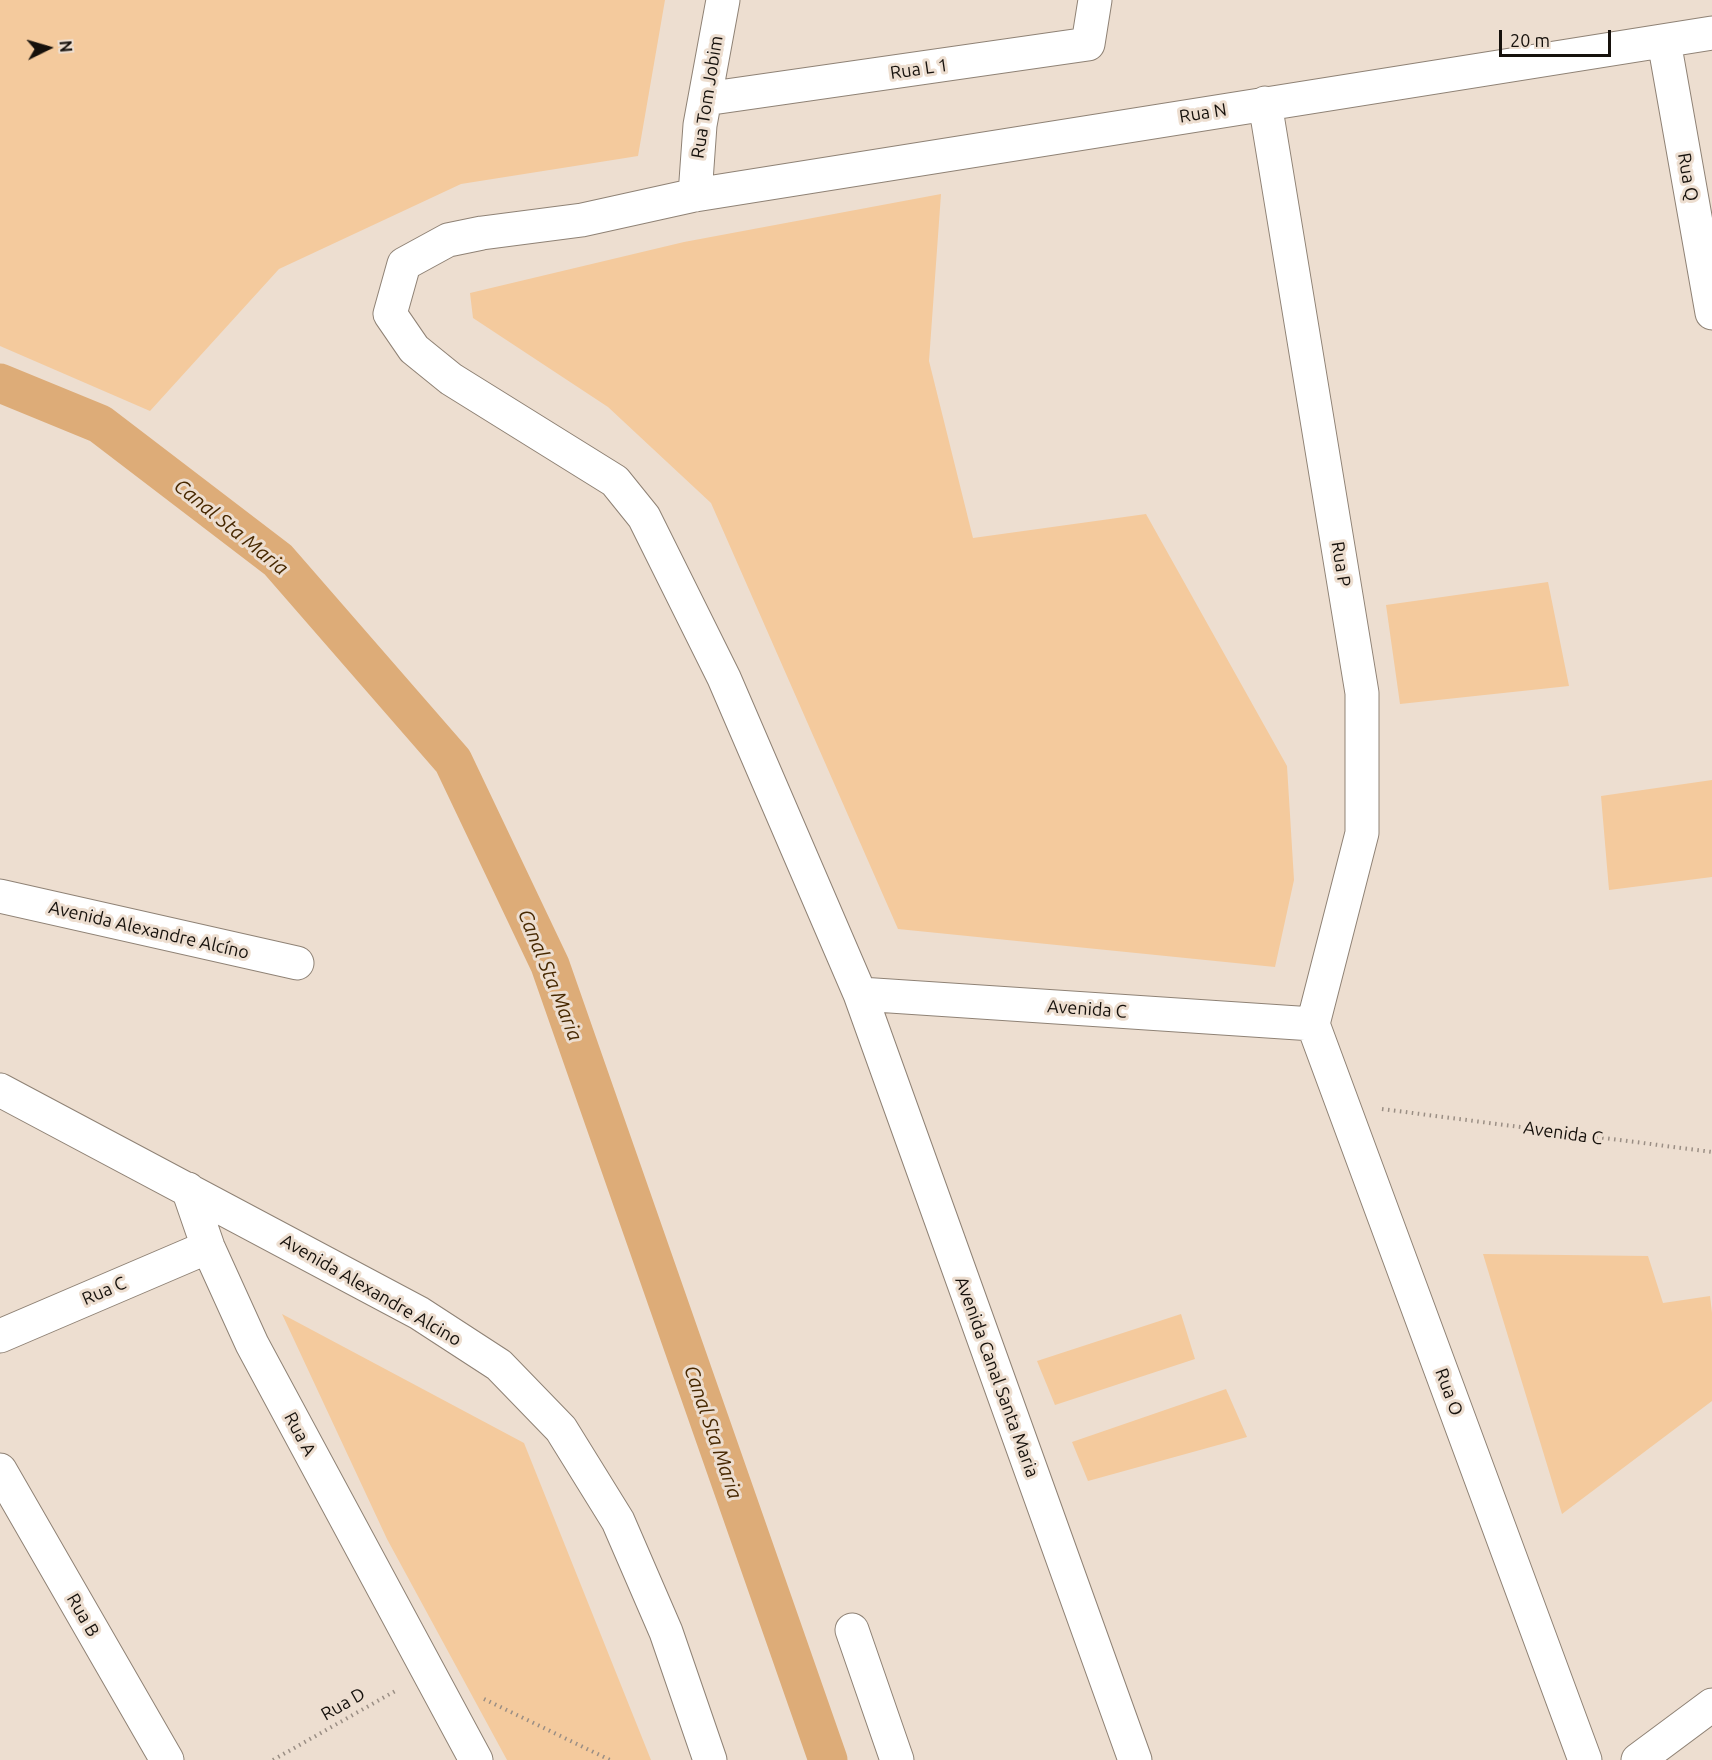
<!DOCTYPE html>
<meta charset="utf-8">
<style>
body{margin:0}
#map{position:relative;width:1712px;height:1760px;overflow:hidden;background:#edded0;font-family:Ubuntu,sans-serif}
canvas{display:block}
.north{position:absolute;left:18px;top:18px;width:60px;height:60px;-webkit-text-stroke:4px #edded0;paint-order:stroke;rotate:85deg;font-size:16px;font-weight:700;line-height:24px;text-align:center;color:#16110c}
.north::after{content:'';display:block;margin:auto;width:21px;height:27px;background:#16110c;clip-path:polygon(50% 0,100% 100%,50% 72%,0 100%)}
.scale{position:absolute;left:1499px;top:30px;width:112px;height:27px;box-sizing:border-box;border:3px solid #16110c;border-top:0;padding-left:8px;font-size:18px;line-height:21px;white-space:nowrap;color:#16110c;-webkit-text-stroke:4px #edded0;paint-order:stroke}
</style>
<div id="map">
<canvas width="1712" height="1760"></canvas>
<div class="north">N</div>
<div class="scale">20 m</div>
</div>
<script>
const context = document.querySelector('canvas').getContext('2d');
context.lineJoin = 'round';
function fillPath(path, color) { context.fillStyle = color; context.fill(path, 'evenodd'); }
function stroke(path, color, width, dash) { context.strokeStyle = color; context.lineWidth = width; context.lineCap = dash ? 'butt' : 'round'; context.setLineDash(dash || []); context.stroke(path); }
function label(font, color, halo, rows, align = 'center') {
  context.font = font + ' Ubuntu,sans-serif'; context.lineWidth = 6; context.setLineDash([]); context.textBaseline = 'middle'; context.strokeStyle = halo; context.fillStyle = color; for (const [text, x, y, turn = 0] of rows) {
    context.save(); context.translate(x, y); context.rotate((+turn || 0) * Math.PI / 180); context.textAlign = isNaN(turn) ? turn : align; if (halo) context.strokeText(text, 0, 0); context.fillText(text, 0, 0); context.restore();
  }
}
fillPath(new Path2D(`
 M0 0H665L638 156 461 184 279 269 150 411 0 346Z
 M941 194 929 361 973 538 1146 514 1287 766 1294 880 1275 967 898 929 711 503 608 407 473 318 470 293 684 242Z
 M1548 582 1569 686 1400 704 1386 605Z
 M1712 780V877L1609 890 1601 796Z
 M1483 1254 1648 1256 1663 1303 1710 1296 1712 1313V1401L1562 1514Z
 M282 1314 524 1443 651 1760H507L387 1539Z
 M1181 1314 1195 1359 1055 1405 1037 1361Z
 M1226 1389 1247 1437 1088 1481 1072 1442Z`), '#f4ca9d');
stroke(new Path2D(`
 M0 383 100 424 278 560 453 761 550 965 828 1760`), '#ddac78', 39);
const minor = new Path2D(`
 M1664 41 1712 313
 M705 99 1088 44 1095 0
 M1265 103 1362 693V833L1313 1024
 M695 195 700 125 723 0
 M0 896 297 963
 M860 994 1313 1024
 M1313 1024 1585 1760
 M0 1090 419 1313 499 1365 561 1429 618 1521 666 1632 710 1760
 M188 1189 208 1247 252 1344 476 1760
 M0 1336 208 1247
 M0 1470 167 1760
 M852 1630 897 1760
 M1135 1760 860 994 724 678 644 517 615 481 451 379 414 349 390 314 404 264 448 240 482 233 582 220 695 195 1712 33
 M1638 1760 1712 1705`);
stroke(minor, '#8f8275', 35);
stroke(new Path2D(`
 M1382 1109 1712 1152
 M484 1699 610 1760
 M273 1760 397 1690`), '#9a8e84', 4, [1.5, 4.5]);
stroke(minor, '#fff', 33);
label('18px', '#16110c', '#edded0', [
 ["Rua L 1",919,69,-8],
 ["Rua Tom Jobim",707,97,-81],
 ["Rua N",1203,113,-9],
 ["Rua Q",1688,177,80],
 ["Rua P",1341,564,81],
 ["Avenida Alexandre Alcíno",149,930,13],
 ["Avenida C",1087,1009,4],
 ["Avenida C",1563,1133,8],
 ["Avenida Alexandre Alcino",371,1290,30],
 ["Rua C",104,1291,-23],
 ["Avenida Canal Santa Maria",997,1377,70],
 ["Rua O",1449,1392,70],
 ["Rua A",300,1434,62],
 ["Rua B",83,1615,60],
 ["Rua D",343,1704,-30]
]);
label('italic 20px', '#472800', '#edded0', [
 ["Canal Sta Maria",231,527,39],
 ["Canal Sta Maria",550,975,68],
 ["Canal Sta Maria",713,1432,71]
]);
</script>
